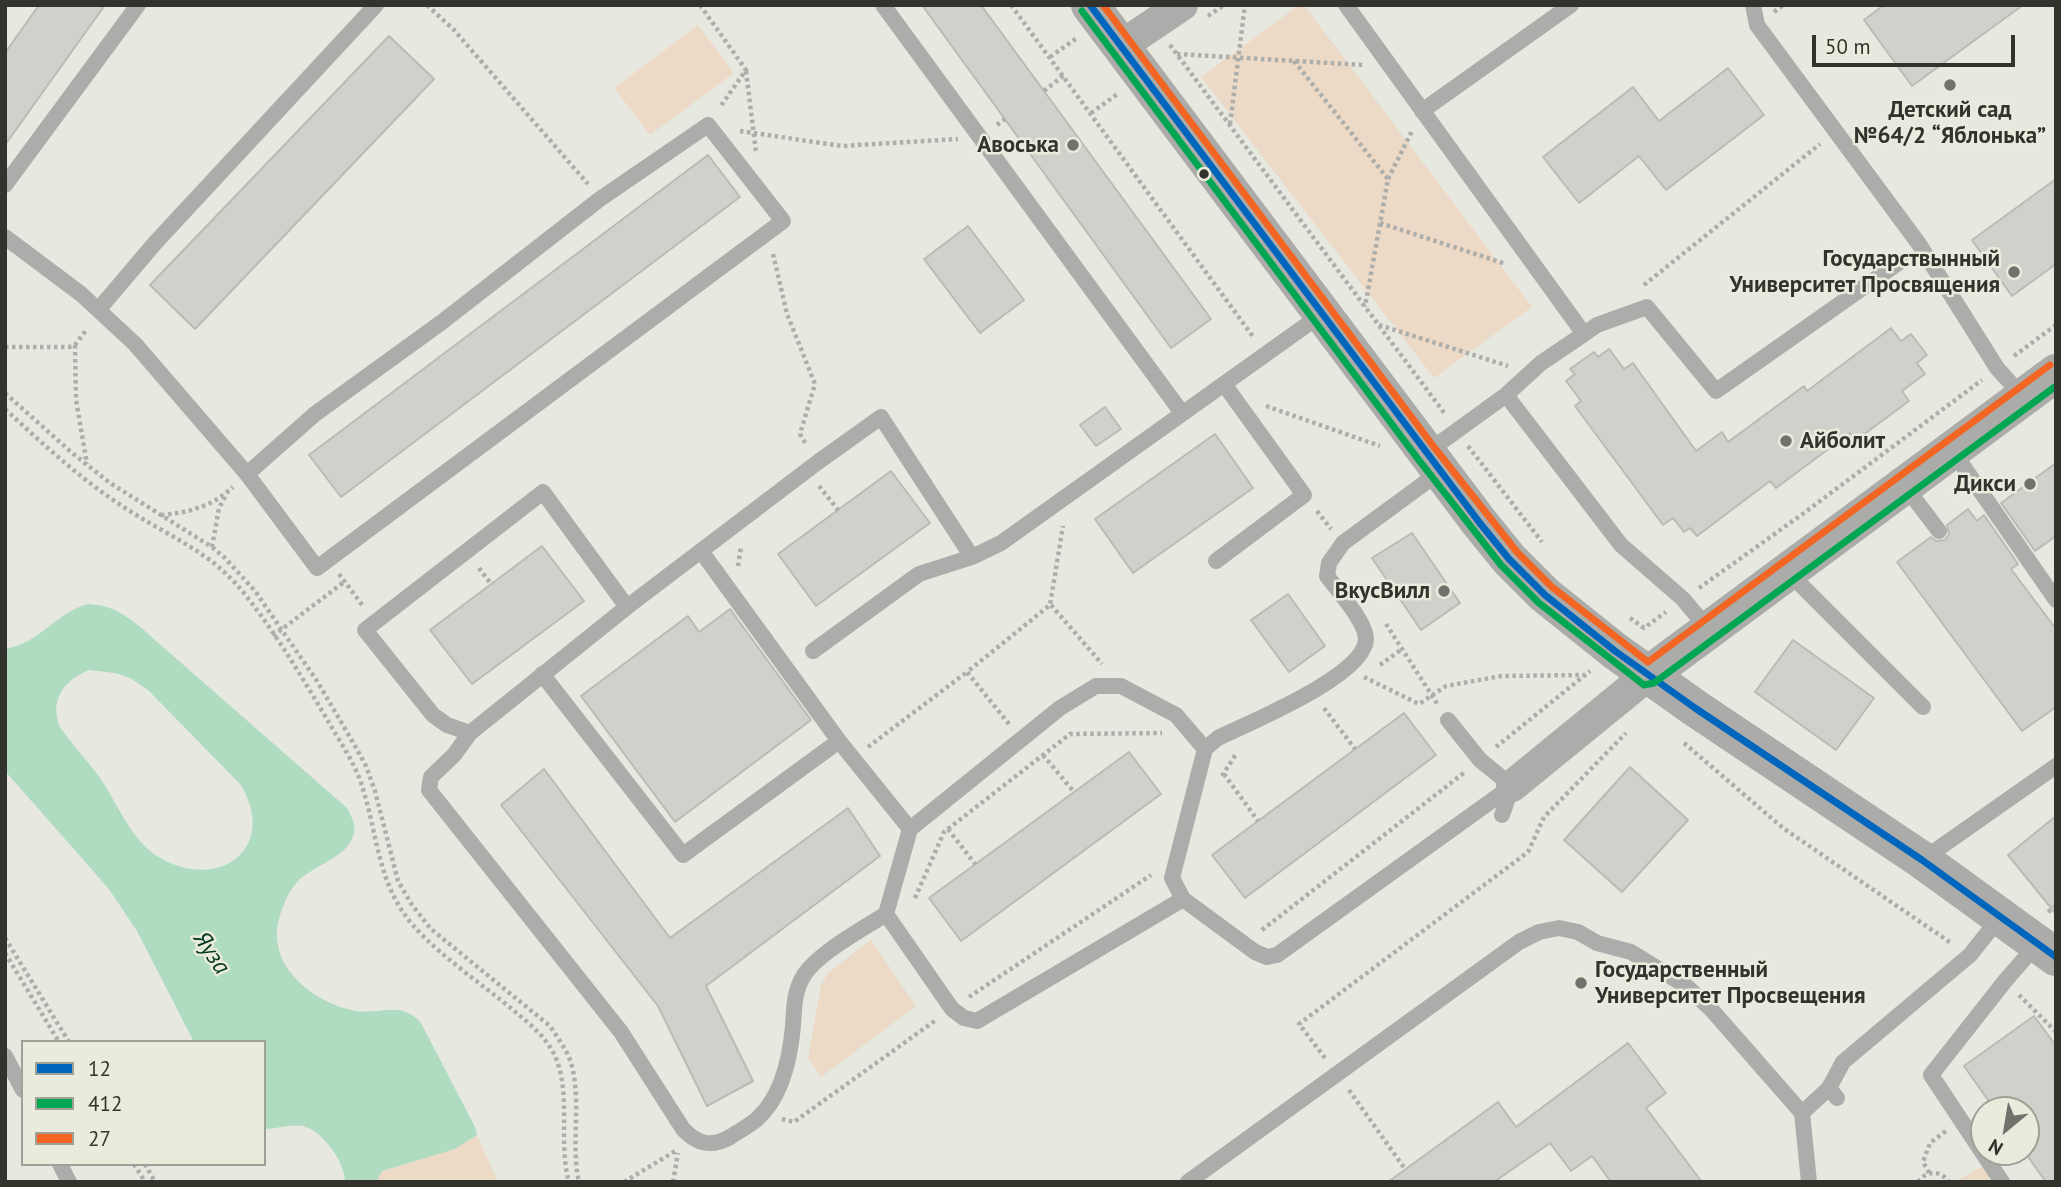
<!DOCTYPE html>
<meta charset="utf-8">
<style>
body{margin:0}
#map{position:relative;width:2061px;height:1187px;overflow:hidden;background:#e7e8e0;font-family:"PT Sans",sans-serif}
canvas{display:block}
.frame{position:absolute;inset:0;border:7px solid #32332d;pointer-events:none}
.legend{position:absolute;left:21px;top:1040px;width:245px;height:126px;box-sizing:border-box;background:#eaebdc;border:2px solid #a0a196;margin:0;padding:9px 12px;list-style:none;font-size:21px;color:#32332d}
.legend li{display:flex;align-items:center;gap:14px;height:35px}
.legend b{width:35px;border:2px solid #a0a196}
.north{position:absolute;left:1970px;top:1096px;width:70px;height:70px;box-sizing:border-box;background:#eaebdc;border:2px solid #a0a196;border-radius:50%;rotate:210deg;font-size:19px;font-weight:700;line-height:28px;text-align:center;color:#32332d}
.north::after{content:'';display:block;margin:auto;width:24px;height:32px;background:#71726c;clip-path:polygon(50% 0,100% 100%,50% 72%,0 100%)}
.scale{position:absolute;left:1812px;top:35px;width:203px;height:32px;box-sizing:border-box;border:4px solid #32332d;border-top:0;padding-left:9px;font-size:21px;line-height:24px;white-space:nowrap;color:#32332d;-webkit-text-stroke:5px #eaebdc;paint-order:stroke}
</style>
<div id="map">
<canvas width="2061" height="1187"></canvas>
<div class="frame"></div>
<ul class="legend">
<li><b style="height:9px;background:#0065bd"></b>12</li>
<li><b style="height:9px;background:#00a651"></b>412</li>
<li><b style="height:9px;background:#f26522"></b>27</li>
</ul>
<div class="north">N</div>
<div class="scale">50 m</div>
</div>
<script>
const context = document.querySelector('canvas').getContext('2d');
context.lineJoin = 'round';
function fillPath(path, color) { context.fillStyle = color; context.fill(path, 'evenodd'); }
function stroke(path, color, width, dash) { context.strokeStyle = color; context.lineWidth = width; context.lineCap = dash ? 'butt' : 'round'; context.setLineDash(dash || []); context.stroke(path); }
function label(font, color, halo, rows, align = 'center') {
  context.font = font + ' "PT Sans",sans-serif'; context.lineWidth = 5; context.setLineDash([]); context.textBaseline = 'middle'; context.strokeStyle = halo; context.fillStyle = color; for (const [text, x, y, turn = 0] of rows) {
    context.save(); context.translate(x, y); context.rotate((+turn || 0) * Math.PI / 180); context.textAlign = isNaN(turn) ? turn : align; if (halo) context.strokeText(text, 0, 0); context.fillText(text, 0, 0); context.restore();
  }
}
fillPath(new Path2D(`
 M1299 5H1304L1532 307 1434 378 1201 77Z
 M698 25 734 73 650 135 614 88Z
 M871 940 916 1006 821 1077 808 1058 821 985 828 973Z
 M477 1135 498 1182H376L382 1171 455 1149Z
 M1983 1166 1989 1176 1988 1182H1954Z`), '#ecdac7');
fillPath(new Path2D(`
 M89 604C112 606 121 612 139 626L347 808C351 816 356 824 354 833 349 857 314 865 298 881 291 888 286 899 282 909 278 921 275 933 278 945 283 979 324 1006 356 1011 382 1015 400 1000 421 1023L475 1127 477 1135 455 1149 382 1171 376 1182H345C345 1162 323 1131 303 1126 291 1124 277 1129 264 1129V1042H194L137 931 109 889 5 771V649C41 643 57 611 89 604ZM89 670 115 673 130 678 148 690 240 784C280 848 218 894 157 856 129 838 116 799 97 774 85 758 71 743 60 727 49 700 64 680 89 670Z`), '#afdbc0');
const building = new Path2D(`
 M39 5H105L5 145V53Z
 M922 5H981L1211 319 1171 348Z
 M1884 5H2023L1912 86 1864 20Z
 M389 36 434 79 195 329 150 285Z
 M1728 68 1764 115 1666 190 1639 156 1579 203 1543 157 1633 87 1659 121Z
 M708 155 740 197 341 497 309 455Z
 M2056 179V264L2012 296 1972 240Z
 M968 226 1024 300 980 333 924 259Z
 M1891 328 1901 341 1911 334 1927 355 1917 363 1925 374 1902 391 1909 401 1855 441 1850 433 1776 488 1770 481 1697 536 1690 528 1684 532 1673 518 1663 525 1575 406 1581 401 1566 381 1575 374 1570 369 1594 352 1598 357 1609 349 1624 369 1633 363 1696 451 1722 432 1728 442 1804 386 1807 391Z
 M1105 407 1121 429 1096 446 1080 425Z
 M1215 434 1253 488 1133 573 1095 519Z
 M2056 463V536L2035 551 2001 503Z
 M891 471 930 523 816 606 778 554Z
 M1968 509 1977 521 1984 515 2018 564 2011 569 2056 629V707L2022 731 1897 562 1931 537 1936 541 1945 540 1949 534 1947 525Z
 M1412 533 1460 603 1421 630 1372 558Z
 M542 546 584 601 472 684 430 630Z
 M1288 594 1325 646 1289 672 1251 620Z
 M730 609 811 720 675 822 581 696 688 616 699 632Z
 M1793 640 1874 698 1836 750 1755 692Z
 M1404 713 1436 755 1245 898 1212 855Z
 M1129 752 1161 794 961 941 929 898Z
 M1630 767 1688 820 1622 892 1564 840Z
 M544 769 670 938 848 808 880 856 706 986 753 1081 707 1106 658 1006 501 805Z
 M2056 816V914L2008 855Z
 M2034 1016 2056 1046V1182H2046L2026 1154V1110H1995L1964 1066Z
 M1628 1043 1666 1093 1646 1108 1702 1182H1611L1592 1156 1571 1171 1550 1143 1494 1182H1388L1498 1102 1516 1127Z`);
fillPath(building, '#d1d0ca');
stroke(building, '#bcbab4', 2);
stroke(new Path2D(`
 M427 5 454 30 588 184
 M700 5 746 70 720 107
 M1011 5 1254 338
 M1774 12 1783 5
 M1208 16 1224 5
 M1170 45 1445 414
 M1177 54 1364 65
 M1050 57 1077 38
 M1294 61 1388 179 1365 307
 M746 71 756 152
 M1044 91 1064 75
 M1091 113 1119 93
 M1230 124 1245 5
 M997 125 1005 119
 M740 131 842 146 958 139
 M1388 179 1413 129
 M1380 223 1506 264
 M773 254 787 314 815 384 800 434 806 444
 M1644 285 1820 144
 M1379 325 1508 366
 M75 345 76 400 87 464
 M5 347H69L75 345 87 329
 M2014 356 2056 325
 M5 393 71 452 110 483 212 547 225 558 255 591 317 681 354 744 366 766 375 791 398 881 412 905 431 929 550 1026C557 1037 565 1047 570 1060 583 1099 570 1142 579 1182
 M1266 406 1380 446
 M5 409C45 446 86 484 133 513 176 540 214 554 247 597 277 635 303 679 328 721 340 742 355 763 362 786 376 828 377 874 403 912 425 946 481 983 513 1010 531 1025 549 1039 557 1061 571 1100 558 1142 569 1182
 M1468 446 1542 542
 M819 486 838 510
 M1317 511 1331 529
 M161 515C188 513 213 506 233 487
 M212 547 219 508 226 495
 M738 566 741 547
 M479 568 491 584
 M339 574 363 606
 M1699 588 1804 513 1982 380
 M1051 605 1102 664
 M1630 618 1644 628 1666 612
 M1386 624 1438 705
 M273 636 344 582
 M1380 665 1402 649
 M1364 677 1419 704 1446 686 1501 676 1585 675
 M1324 708 1355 749
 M1009 724 967 672 1050 605 1063 526
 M1684 743 1783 828 1951 943
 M868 747 967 672
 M1496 747 1590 671
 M1043 755 1074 792
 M1224 774 1258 821
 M1222 776 1236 754
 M948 829 975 864
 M915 898 944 832 1070 734 1162 733
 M2048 912 2056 906
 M1262 930 1465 772
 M5 938 69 1042
 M5 953 59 1042
 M2019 995 2056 1032
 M969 997 1151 875
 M1325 1058 1299 1024 1528 852 1544 817 1626 733
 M1349 1090 1405 1169
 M782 1119 794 1122 936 1020
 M134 1164 145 1182
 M145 1164 155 1182
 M1929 1173 1923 1162 1930 1143 1946 1131
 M624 1182 677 1150
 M673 1182 678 1153
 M1918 1182C1926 1171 1940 1169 1949 1182`), '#adaeaa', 4.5, [3.5, 3.5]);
stroke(new Path2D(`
 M883 5 1182 413
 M1346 5 1584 334 1541 363 1506 395 1426 453
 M1753 5 1757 25 1919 244 1997 368 2023 397
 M1422 111 1571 5
 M5 185 138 5
 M5 237 81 294 135 344 247 474 317 568 783 221 708 125 600 199 442 322 315 414 247 474
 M99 309 155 243 376 5
 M1584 334 1597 325 1647 307 1716 391 1901 261
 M1506 395 1621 545 1683 599 1709 630
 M1952 450 2056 600
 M1441 471 1343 543 1329 563 1327 576C1338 591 1366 622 1366 639 1365 676 1248 723 1218 738L1205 749 1172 878 1183 899 1255 952 1267 957 1277 955 1512 786
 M1904 485 1939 531
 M701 551 839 741
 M1216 561 1304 495 1224 384
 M1788 572 1923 707
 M813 651 919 574 972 557
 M542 674 683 855 839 741 910 829 886 914C863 929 818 953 804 975 794 991 794 1008 793 1026 790 1059 782 1097 757 1119 749 1126 739 1131 730 1137 711 1148 697 1144 683 1129L621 1032 429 790 431 777 454 755 470 733 627 607
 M1448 720 1480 760 1512 786
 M470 733 447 725 433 715 365 630 543 492 627 607 818 462 881 417 972 557 1001 543 1322 314
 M1502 815 1512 786
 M910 829 1060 708 1096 686H1121L1176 715 1205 749
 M1922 860 2056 766
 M886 914 952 1009 964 1018 977 1021 1183 899
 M5 1056 23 1090
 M1837 1098 1829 1088 1843 1062 1970 955 2001 916
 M1802 1113 1829 1088
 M60 1164 69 1182
 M1188 1182 1519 942 1539 932 1559 928 1578 932 1597 943 1631 952 1686 986 1710 1008 1802 1113 1809 1182
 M2002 1182 1931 1075 2005 981 2038 943`), '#acadaa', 16);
stroke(new Path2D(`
 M1121 46 1182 5
 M1512 786 1648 675`), '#acadaa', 32);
stroke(new Path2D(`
 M1090 5 1479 522 1509 559 1545 595 1615 651 1695 708 1922 860 2056 957
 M1648 675 2056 373`), '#abaca9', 38);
stroke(new Path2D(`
 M1090 5 1479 522 1509 559 1545 595 1615 651 1695 708 1922 860 2056 957`), '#0065bd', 7);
stroke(new Path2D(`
 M1082 11 1418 459 1501 565 1539 603 1644 685 1654 683 2056 386`), '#00a651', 7);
stroke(new Path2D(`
 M1103 5 1434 447 1517 552 1552 587 1648 662 2050 365`), '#f26522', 7);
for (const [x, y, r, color] of [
 [1950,85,7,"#71726c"],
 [1073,145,7,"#71726c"],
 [1204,174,6,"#32332d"],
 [2014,272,7,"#71726c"],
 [1786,441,7,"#71726c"],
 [2030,484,7,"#71726c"],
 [1444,591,7,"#71726c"],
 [1581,983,7,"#71726c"]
]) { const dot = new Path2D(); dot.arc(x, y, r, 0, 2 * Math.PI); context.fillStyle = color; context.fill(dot); stroke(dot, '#eaebdc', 2.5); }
label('bold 23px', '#32332d', '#eaebdc', [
 ["Детский сад",1950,110,"center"],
 ["№64/2 “Яблонька”",1950,136,"center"],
 ["Авоська",1059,145],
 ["Государствынный",2000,259],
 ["Университет Просвящения",2000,285],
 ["Айболит",1800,441,"left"],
 ["Дикси",2016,484],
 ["ВкусВилл",1430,591],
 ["Государственный",1595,970,"left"],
 ["Университет Просвещения",1595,996,"left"]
], 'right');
label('italic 24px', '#033821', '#eaebdc', [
 ["Яуза",211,953,56]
]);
</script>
